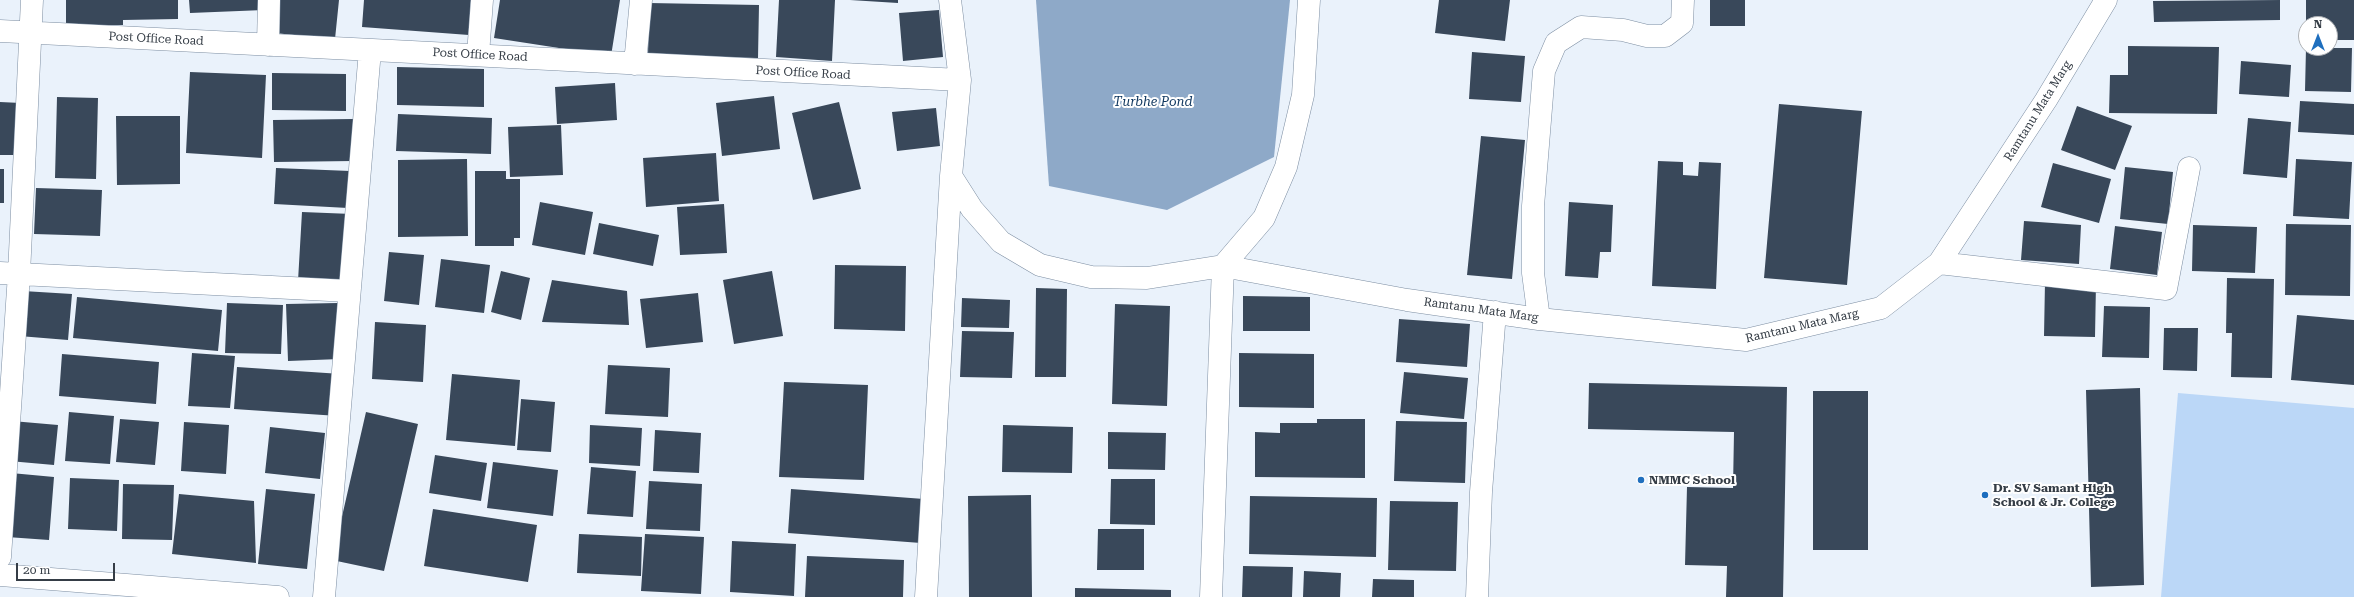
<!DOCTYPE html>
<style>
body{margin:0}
#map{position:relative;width:2354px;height:597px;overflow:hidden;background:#eaf2fb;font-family:"Roboto Serif",serif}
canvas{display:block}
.north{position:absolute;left:2298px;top:16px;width:40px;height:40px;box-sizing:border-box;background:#fff;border:1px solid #aeb1b5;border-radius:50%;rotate:0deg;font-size:11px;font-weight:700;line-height:16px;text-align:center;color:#353d46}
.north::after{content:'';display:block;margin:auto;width:14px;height:18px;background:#1f6fbe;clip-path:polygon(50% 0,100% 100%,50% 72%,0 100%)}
.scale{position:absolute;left:16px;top:563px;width:99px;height:18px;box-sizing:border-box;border:2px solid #353d46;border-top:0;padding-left:5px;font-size:12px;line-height:14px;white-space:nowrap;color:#353d46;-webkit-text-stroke:3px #fff;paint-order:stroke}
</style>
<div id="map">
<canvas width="2354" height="597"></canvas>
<div class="north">N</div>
<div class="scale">20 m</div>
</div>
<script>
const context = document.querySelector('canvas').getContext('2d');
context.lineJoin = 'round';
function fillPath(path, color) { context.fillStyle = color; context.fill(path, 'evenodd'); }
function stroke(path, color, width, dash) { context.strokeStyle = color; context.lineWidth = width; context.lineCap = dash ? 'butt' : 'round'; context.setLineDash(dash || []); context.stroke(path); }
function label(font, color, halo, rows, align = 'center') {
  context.font = font + ' "Roboto Serif",serif'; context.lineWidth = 4; context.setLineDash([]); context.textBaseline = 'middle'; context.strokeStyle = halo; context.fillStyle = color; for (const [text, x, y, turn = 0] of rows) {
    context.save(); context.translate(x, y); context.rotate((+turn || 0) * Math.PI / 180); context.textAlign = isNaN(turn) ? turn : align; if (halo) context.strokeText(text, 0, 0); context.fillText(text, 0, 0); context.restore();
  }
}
fillPath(new Path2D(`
 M2178 393 2354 408V597H2161Z`), '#bbd7f7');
fillPath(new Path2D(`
 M1036 0H1290L1274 157 1167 210 1049 186Z`), '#8ea9c8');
fillPath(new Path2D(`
 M66 0H178V19L123 20V25H66Z
 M189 0H264V10L190 13Z
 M278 0H339L335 39 274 33Z
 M364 0H471L469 35 362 27Z
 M500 0H620L611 56 494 38Z
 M779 0H835L832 61 776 57Z
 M850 0H898V3Z
 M1439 0H1510L1505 41 1435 33Z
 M1710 0H1745V26H1710Z
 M2280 0V20L2154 22 2153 1Z
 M2306 0H2354V40H2330V24H2306Z
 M649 3 759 5 758 58 648 56Z
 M939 10 943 57 903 61 899 13Z
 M2128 46 2219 47 2217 114 2109 113 2110 75H2128Z
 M2306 48H2352L2351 92 2305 91Z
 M1472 52 1525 56 1521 102 1469 99Z
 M2241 61 2291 65 2289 97 2239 94Z
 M397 67 484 69V107L397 105Z
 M190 72 266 75 262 158 186 153Z
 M272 73 346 74V111L272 110Z
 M615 83 617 120 557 124 555 87Z
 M774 96 780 149 722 156 716 103Z
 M57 97 98 98 96 179 55 178Z
 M2300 101 2354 104V135L2298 132Z
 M0 102 21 103 20 155H0Z
 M839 102 861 189 813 200 792 113Z
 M1779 104 1862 111 1847 285 1764 278Z
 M2077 106 2132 126 2115 170 2061 150Z
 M936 108 940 146 897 151 892 112Z
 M398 114 492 118 491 154 396 151Z
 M116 116H180V184L117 185Z
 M2248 118 2291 122 2287 178 2243 174Z
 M353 119V161L274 162 273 120Z
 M561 125 563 175 510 177 508 127Z
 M1481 136 1525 140 1512 279 1467 275Z
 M716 153 719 201 646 207 643 158Z
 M467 159 468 236 398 237V160Z
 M2296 159 2352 162 2349 219 2293 216Z
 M1658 161 1683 162V175L1698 176 1699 162 1721 163 1716 289 1652 286Z
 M2053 163 2111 179 2099 223 2041 207Z
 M2125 167 2173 172 2168 224 2120 219Z
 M276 168 350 171 348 208 274 204Z
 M0 169H4V203H0Z
 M475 171H506V179H520V238H514V246H475Z
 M36 188 102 190 100 236 34 234Z
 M540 202 593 212 585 255 532 245Z
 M1569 202 1613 205 1611 252H1600L1598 278 1565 276Z
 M724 204 727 253 680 255 677 207Z
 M302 212 352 214 349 283 298 281Z
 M2024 221 2081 225 2079 264 2021 260Z
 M599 223 659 235 653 266 593 254Z
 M2286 224 2351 225 2350 296 2285 295Z
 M2193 225 2257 227 2255 273 2192 271Z
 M2115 226 2162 232 2157 275 2110 269Z
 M389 252 424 255 419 305 384 301Z
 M441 259 490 265 484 313 435 307Z
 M835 265 906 266 905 331 834 329Z
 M501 271 530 278 521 320 491 312Z
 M772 271 783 336 734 344 723 280Z
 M2227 278 2274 279 2272 378 2231 377 2232 333H2226Z
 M552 280 627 291 629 325 542 322Z
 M2045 282 2096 283 2095 337 2044 336Z
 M1036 288 1067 289 1066 377H1035Z
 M23 291 72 294 68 340 19 336Z
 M698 293 703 342 646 348 640 299Z
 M1243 296 1310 297V331H1243Z
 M77 297 222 310 218 351 73 338Z
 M962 298 1010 300 1009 328 961 327Z
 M227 303 283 305 281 354 225 353Z
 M338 303 340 359 288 361 286 304Z
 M1115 304 1170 306 1167 406 1112 404Z
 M2104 306 2150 307 2149 358 2102 357Z
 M2297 315 2354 320V385L2291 380Z
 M1399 319 1470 324 1467 367 1396 362Z
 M375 322 426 325 423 382 372 379Z
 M2164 328H2198L2197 371 2163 370Z
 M962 331 1014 332 1012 378 960 377Z
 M192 353 235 356 230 408 188 406Z
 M1239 353 1314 354V408L1239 407Z
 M62 354 159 362 156 404 59 396Z
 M608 365 670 368 668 417 605 414Z
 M237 367 341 374 338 416 234 409Z
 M1404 372 1468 378 1464 419 1400 413Z
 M452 374 520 380 515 446 446 440Z
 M784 382 868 385 864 480 779 477Z
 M1589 383 1787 387 1783 597H1726L1727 566 1685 565 1687 487 1733 488 1734 432 1588 429Z
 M2140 388 2144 585 2091 587 2086 390Z
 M1813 391H1868V550H1813Z
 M521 399 555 402 551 452 517 450Z
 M69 412 114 416 110 464 65 461Z
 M366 412 418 424 384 571 332 560Z
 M120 419 159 422 155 465 116 462Z
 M1317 419H1365V478L1255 477V432L1280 433V423H1317Z
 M12 421 58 425 54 465 9 461Z
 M1396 421 1467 422 1465 483 1394 481Z
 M184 422 229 425 226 474 181 471Z
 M590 425 642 428 640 466 589 463Z
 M1003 425 1073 427 1072 473 1002 472Z
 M270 427 325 433 320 479 265 473Z
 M655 430 701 433 699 473 653 471Z
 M1108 432 1166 433 1165 470 1108 469Z
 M435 455 487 463 481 501 429 493Z
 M493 462 558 470 553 516 487 508Z
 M591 467 636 471 633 517 587 514Z
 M11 473 54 477 49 540 7 537Z
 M70 478 119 480 117 531 68 529Z
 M1111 479H1155V525L1110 524Z
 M649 481 702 484 700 531 646 529Z
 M123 484 174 485 172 540 122 539Z
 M266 489 315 494 307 569 258 564Z
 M791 489 924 499 921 543 788 533Z
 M179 494 254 501 256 563 172 554Z
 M1031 495 1032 597H969L968 496Z
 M1250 496 1377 498 1376 557 1249 554Z
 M1390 501 1458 502 1456 571 1388 570Z
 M433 509 537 525 528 582 424 566Z
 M1098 529H1144V570H1097Z
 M579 534 642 537 641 576 577 573Z
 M645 534 704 537 701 594 641 591Z
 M732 541 796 544 794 596 730 592Z
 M807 556 904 560 903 597H805Z
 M1243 566 1293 567 1292 597H1242Z
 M1304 571 1341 573 1340 597H1303Z
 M1373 579 1414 580V597H1372Z
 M1075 588 1171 590V597H1075Z`), '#39485a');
const street = new Path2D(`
 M950 0 960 80 951 176 972 209 1001 242 1040 265 1091 277 1147 278 1223 266 1264 218 1286 167 1303 95 1309 0
 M0 31 960 80
 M268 45 269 0
 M478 55 482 0
 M635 64 641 0
 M1939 263 2166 289 2189 168
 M0 273 349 291
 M1539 319 1533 273V206L1544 71 1556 43 1581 27 1623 30 1647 36H1665L1682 23 1683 0
 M0 557 19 274 32 0
 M0 575 278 597
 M324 597 370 50
 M926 597 951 176
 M1211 597 1223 266 1407 300 1539 319 1746 340 1881 308 1939 263 2046 100 2106 0
 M1477 597 1481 492 1495 312`);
stroke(street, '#7d8ea2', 23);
stroke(street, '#fff', 22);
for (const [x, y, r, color] of [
 [1641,480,4,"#1f6fbe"],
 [1985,495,4,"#1f6fbe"]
]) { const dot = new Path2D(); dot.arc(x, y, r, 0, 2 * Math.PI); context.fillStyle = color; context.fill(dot); stroke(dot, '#fff', 1.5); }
label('12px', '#353d46', '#fff', [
 ["Post Office Road",156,39,3],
 ["Post Office Road",480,55,3],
 ["Post Office Road",803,73,3],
 ["Ramtanu Mata Marg",2038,111,-58],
 ["Ramtanu Mata Marg",1481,310,8],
 ["Ramtanu Mata Marg",1802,326,-13]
]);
label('bold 12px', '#353d46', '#fff', [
 ["NMMC School",1649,480],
 ["Dr. SV Samant High",1993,488],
 ["School & Jr. College",1993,502]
], 'left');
label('italic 13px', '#0e365f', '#fff', [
 ["Turbhe Pond",1153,102]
]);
</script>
